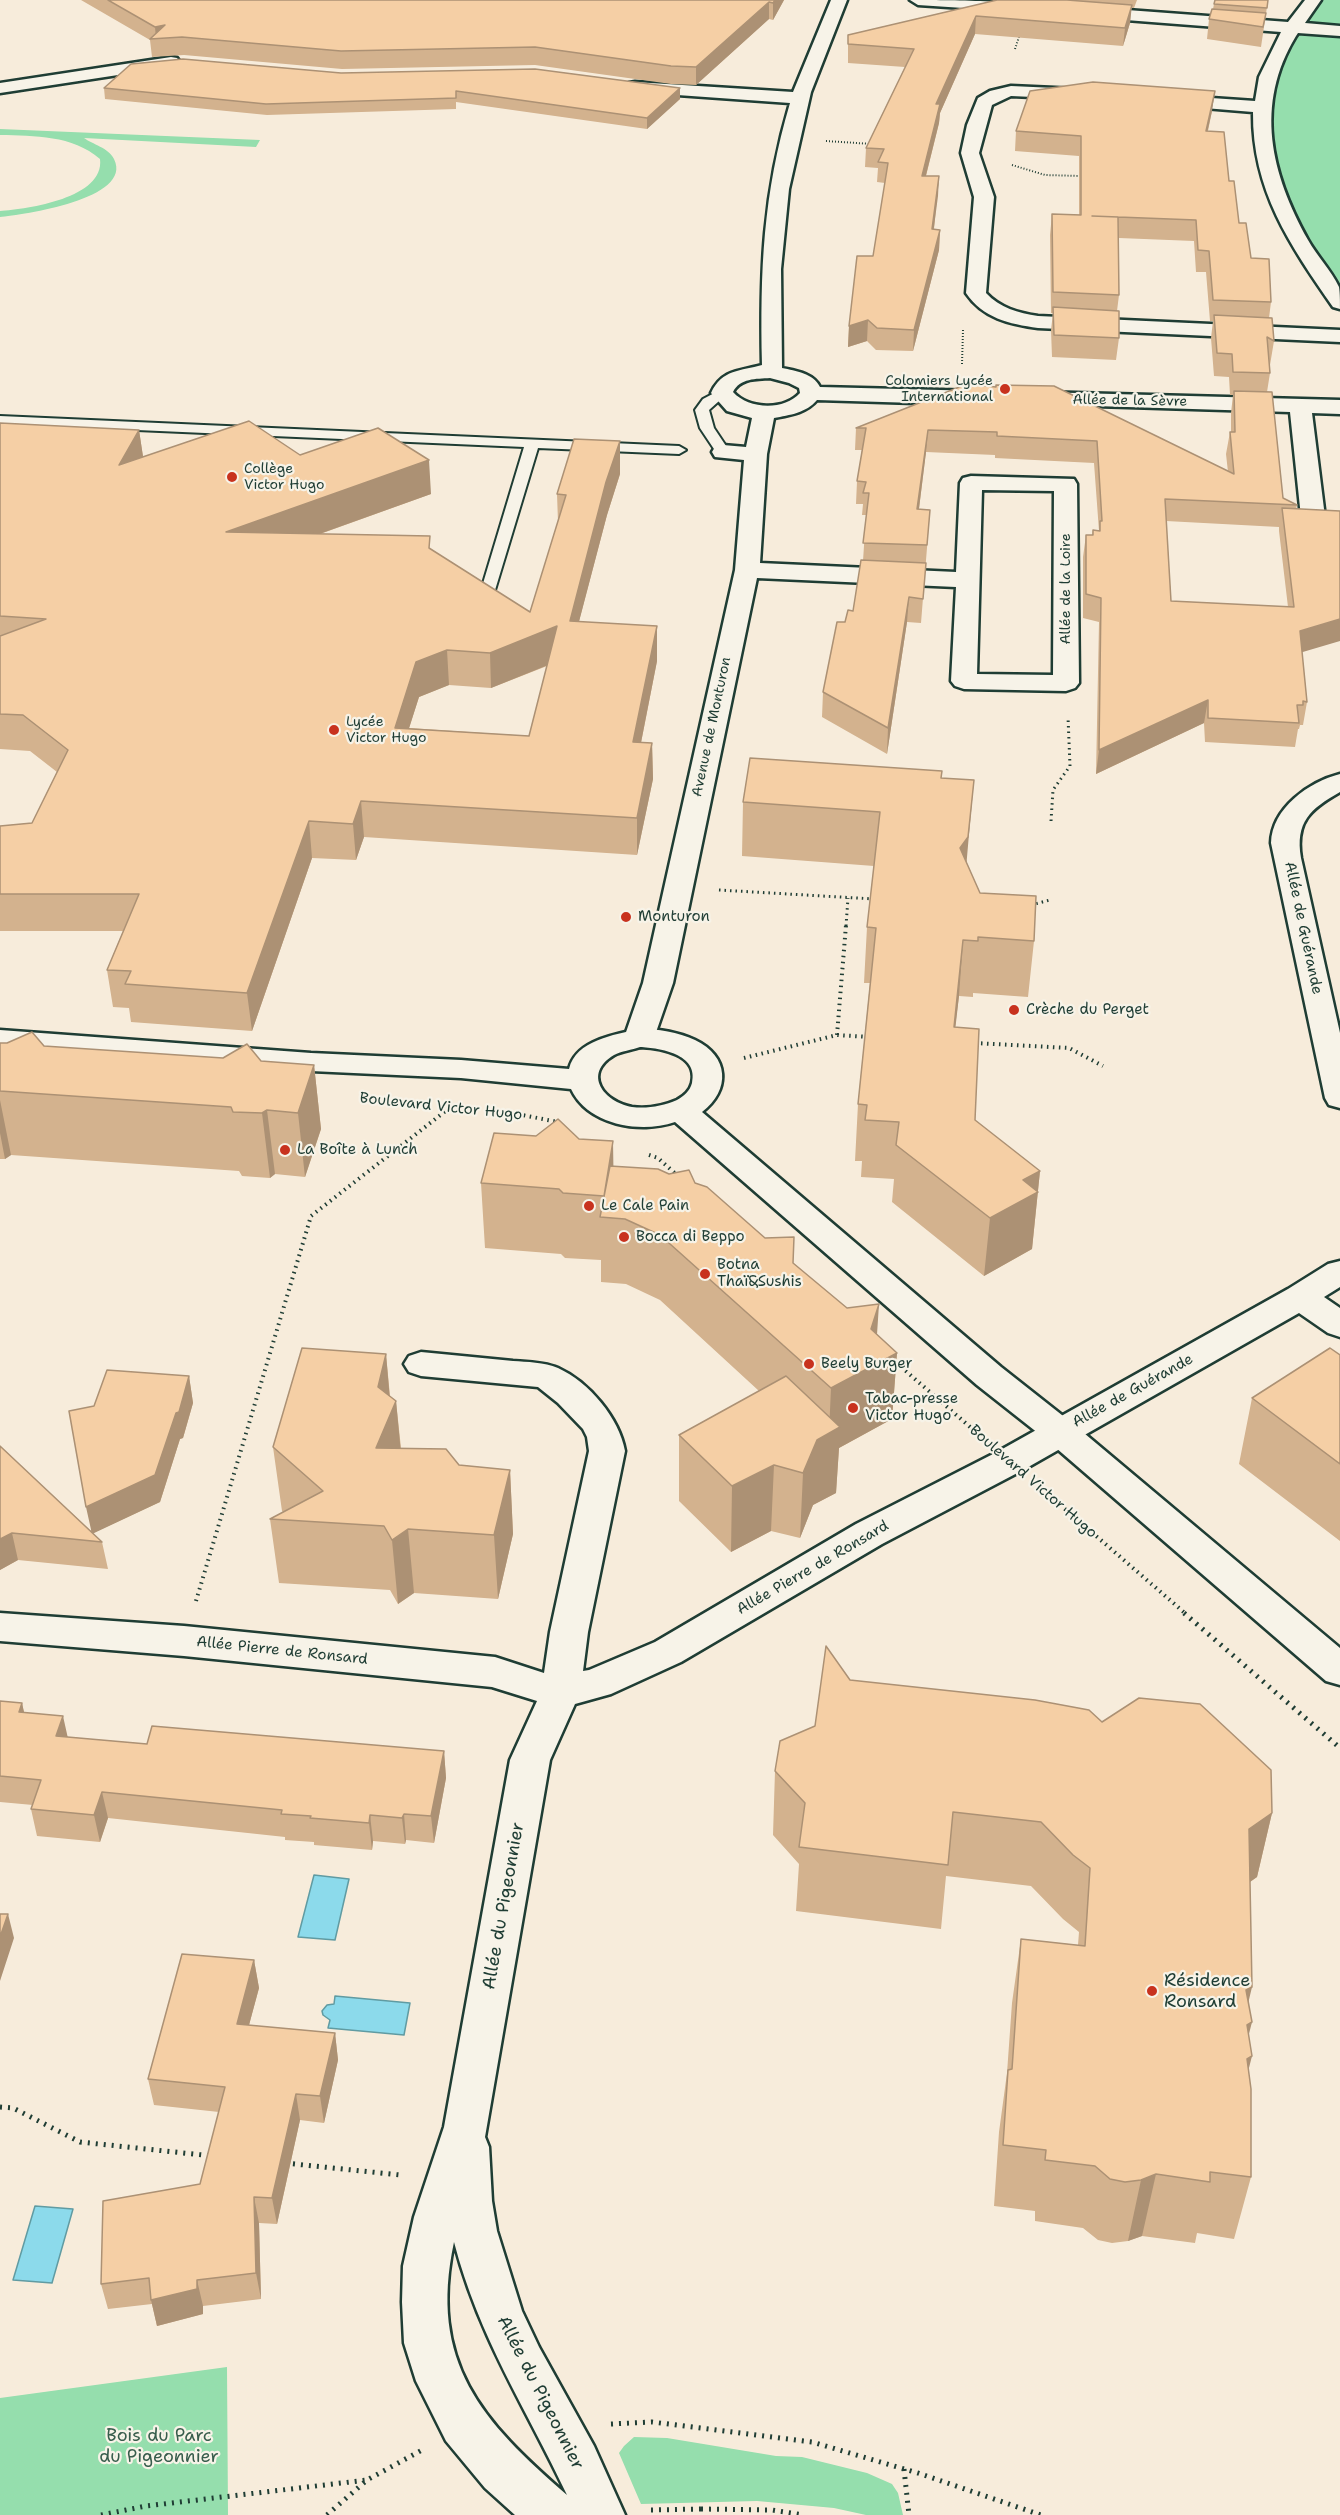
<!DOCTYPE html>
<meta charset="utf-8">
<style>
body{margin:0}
canvas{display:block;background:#f7ecdb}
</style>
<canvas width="1340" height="2515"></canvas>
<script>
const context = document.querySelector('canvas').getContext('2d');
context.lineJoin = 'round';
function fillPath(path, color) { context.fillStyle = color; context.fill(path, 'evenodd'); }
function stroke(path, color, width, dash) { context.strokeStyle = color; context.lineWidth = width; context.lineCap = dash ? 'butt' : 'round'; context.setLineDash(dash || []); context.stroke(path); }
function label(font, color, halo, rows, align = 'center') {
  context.font = font + ' "Shantell Sans",sans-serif'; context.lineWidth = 4.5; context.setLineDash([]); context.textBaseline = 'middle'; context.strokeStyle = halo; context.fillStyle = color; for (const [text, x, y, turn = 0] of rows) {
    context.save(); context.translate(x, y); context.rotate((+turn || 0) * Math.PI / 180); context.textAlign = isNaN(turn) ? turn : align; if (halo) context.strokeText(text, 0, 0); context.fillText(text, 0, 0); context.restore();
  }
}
fillPath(new Path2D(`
 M1313 0H1340V303L1307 257 1285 221 1262 107 1304 14Z
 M0 129 260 140 256 147 84 138C92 144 109 148 114 159 134 199 22 215 0 217V211C28 209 105 198 100 159 72 135 35 136 0 135Z
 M227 2367 228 2515H0V2398Z
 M634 2437 667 2438 776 2456 802 2457 867 2473 892 2484 898 2493 903 2515H866L834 2508 757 2501 641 2504 619 2453 624 2446Z`), '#95dead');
const water = new Path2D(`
 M314 1875 349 1879 335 1940 298 1937Z
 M335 1996 410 2003 404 2035 328 2028 330 2020 323 2015 322 2011 327 2005 334 2004Z
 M35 2206 73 2209 52 2283 13 2280Z`);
fillPath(water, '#8cdaeb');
stroke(water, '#609ba2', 1.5);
const service = new Path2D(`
 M722 389 728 393 709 410 714 428 730 452 723 456 718 455 700 428 695 410 703 399Z
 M0 416 679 446 686 450 679 454 538 448 489 610 482 614 475 610 524 447 0 424Z`);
const minor = new Path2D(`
 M831 0H847L811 92 789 189 781 269 782 368C796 371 813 373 820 387L981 391 989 393 992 398 989 403 981 405 817 400C806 413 790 415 774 418L767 454 760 563 956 572 960 483 963 478 971 476 1074 479 1077 484 1079 683 1075 688 1066 691 964 689 955 686 951 681 956 587 757 578 673 983 654 1038 650 1045 639 1047 628 1045 624 1038 643 983 735 570 744 460 715 457 712 452 715 447 723 445 746 447 752 418 727 411 711 393C722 369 741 371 762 365 760 270 763 194 790 103L635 92 629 91 626 87 629 83 635 82 793 92ZM770 378 789 383 799 388 800 393C784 411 748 409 733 392 740 378 756 379 770 378ZM982 490 1054 491 1053 675 977 674Z
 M910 0C929 0 1024 0 1032 7L1024 12 918 5Z
 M1305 0H1321L1305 23 1340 26V36L1298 33 1296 36C1254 105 1271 174 1308 240 1317 256 1331 270 1339 287 1340 293 1340 302 1340 309L1333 307C1290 245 1252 190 1253 112L1168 105 1162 104 1159 100 1162 96 1168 95 1255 101 1259 77 1281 32 1087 17 1079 12 1087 7 1288 22Z
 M171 57 177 58 180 62 177 66 0 93V83Z
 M1011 86 1077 89 1083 90 1086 94 1083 98 1077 99 1011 96 992 105 979 153 994 197 986 293C1000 308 1018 313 1038 316L1340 330V342L1038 328C1009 324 983 318 966 293L974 197 961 153 967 125 978 98 990 91Z
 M1038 392 1340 400V414L1312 413 1325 517 1321 522 1313 524 1305 522 1301 517 1290 412 1030 404 1027 399 1030 394Z
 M1340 774V792C1310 809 1295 822 1301 858L1340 1033V1108L1329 1105 1325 1098 1271 843C1272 808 1309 782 1340 774Z
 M1340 1261V1287L1324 1297 1340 1308V1337L1328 1333 1299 1313 1023 1470 882 1544 681 1662 611 1694 575 1704 550 1760 485 2137 489 2147 492 2201 497 2231 522 2311 539 2347 594 2446 625 2515H515L485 2488 446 2441 416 2381 404 2343 402 2302 403 2266 414 2217 444 2127 510 1760 537 1701 492 1687 184 1656 0 1641V1613L184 1626 495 1657 544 1673 550 1632 589 1451 587 1437 583 1429 558 1403 538 1387 421 1376 409 1372 404 1364 409 1356 421 1352C452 1355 482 1358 513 1361 527 1362 544 1362 558 1368 589 1382 619 1418 625 1451L588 1632 583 1671 589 1670 655 1642 856 1524 997 1452 1288 1289 1328 1264ZM454 2242C479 2338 526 2408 567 2495 482 2421 428 2363 454 2242Z`);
const tertiary = new Path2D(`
 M639 1029C658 1029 678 1032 695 1040 729 1056 731 1090 702 1112L1001 1367 1072 1423 1340 1648V1685L1326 1681 1048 1441 977 1385 675 1122C640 1134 588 1125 571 1089L461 1078 311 1071 0 1048V1030L311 1053 461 1060 569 1069C576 1040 614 1035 639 1029ZM640 1047C660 1048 699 1054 692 1083 690 1091 684 1096 677 1100 663 1106 647 1109 632 1107 604 1102 582 1074 614 1055 621 1051 632 1050 640 1047Z`);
stroke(service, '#1f3d34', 4);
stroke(minor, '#1f3d34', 5);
stroke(tertiary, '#1f3d34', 5);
stroke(new Path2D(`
 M1015 49 1019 37
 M826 141 872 144
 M1012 165 1045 175 1081 176
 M962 364 963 330`), '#1f3d34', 2, [1, 2]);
stroke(new Path2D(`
 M1051 821 1053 790 1070 766 1068 717
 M719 890 874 899
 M1031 905 1050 900
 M846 926 848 898`), '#1f3d34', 3, [1.5, 4]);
stroke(new Path2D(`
 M837 1035 846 925
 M975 1043 1069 1048 1103 1066
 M744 1058 837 1035 869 1037
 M512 1113 558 1122
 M649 1155 658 1158 677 1175
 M892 1359 977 1433
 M1042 1489 1186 1614
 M196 1601 311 1216 452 1106`), '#1f3d34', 4, [1.5, 4.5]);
stroke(new Path2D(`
 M1184 1613 1340 1748
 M0 2107 13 2108 80 2142 212 2156
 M285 2163 400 2175
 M611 2424 652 2422 812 2442 918 2473 1041 2515
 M904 2469 909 2515
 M701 2509 772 2510 804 2515
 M651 2510 701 2509V2515
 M101 2515 146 2506 367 2480
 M327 2515 367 2480 422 2450`), '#1f3d34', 5, [2, 6]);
fillPath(service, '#f7f3e8');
fillPath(minor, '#f7f3e8');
fillPath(tertiary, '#f7f3e8');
fillPath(new Path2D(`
 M81 0H784L773 20 769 19 696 85 671 84 535 65 342 69 184 55 152 57 150 40Z
 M997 0H1137L1134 8H1131L1130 23 1123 46 975 34 940 113 939 123 926 176H939L934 229 940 230 939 250 913 351 876 350 867 341 848 347 849 326 873 256 885 183 877 182 878 168 865 167 866 148 905 67 848 63V35Z
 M1268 0 1261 47 1207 39 1209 19 1213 9 1214 4Z
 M341 73 680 99 647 129 456 102V109L267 115 105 99 104 88Z
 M1212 111 1208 131 1229 181 1239 223 1251 258 1271 302 1269 318 1274 341 1270 365 1269 364 1270 373 1267 392 1283 498 1297 505 1296 509 1302 652 1307 702 1303 725H1300L1299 729H1298L1295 747 1205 742 1204 723 1096 774 1099 622 1083 618V557L1086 535H1092L1093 530 1099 531 1094 463 995 458V455L926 452 919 509 930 510 921 623 907 622 887 754 822 717 823 692 845 622 853 611 863 561 866 515H862L863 504H856L857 481 862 450H855L856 428 967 384 1228 472 1226 454 1230 432H1231V413L1233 395H1230L1229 377 1214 376 1211 338 1213 321H1210L1206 272H1196L1194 241 1119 238V295L1117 311 1119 338 1116 360 1052 357 1051 330 1053 313H1051L1050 235 1052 214 1079 215V156L1015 151 1016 131ZM1166 521 1279 527V531L1288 607 1171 601Z
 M0 423 139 430 143 457 300 455 431 494 320 534 431 549 530 612 558 522 557 494 620 441V474L607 515 579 621 657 661 641 743H652L653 779 637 855 364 837 356 860 312 858 252 1031 131 1022 129 1008 113 1007 107 970 123 931H0V826L32 823 57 772 30 751 0 749ZM547 666 529 736 409 728 419 697 449 685 491 688Z
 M942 778 967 863 980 893 1034 941 1028 997 973 993V997L959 996 955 1027 975 1120 1040 1171 1032 1249 984 1276 892 1202 894 1179 861 1177 862 1161H855L858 1104 870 983H864L867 927 874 866 742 856 743 802Z
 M0 1043 314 1065 321 1129 305 1177 275 1174 270 1178 242 1176 239 1171 11 1155 5 1159H0Z
 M579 1139 613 1166 695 1183 793 1263 877 1335 897 1353 892 1419 839 1448 836 1493 813 1505 800 1538 771 1531 731 1552 679 1501V1435L759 1391 660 1300 626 1284 601 1282V1260L565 1258 561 1254 485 1248 481 1183Z
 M386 1354 390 1396 396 1401 401 1448 459 1465 510 1470 513 1534 498 1599 414 1593 398 1604 390 1590 279 1583 270 1519 283 1512 282 1511 273 1447Z
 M1340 1355V1541L1239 1464 1252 1398Z
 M189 1376 193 1403 183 1438 180 1439 160 1502 93 1533 102 1542 108 1569 18 1560 0 1570V1446L91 1531 94 1406Z
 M850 1680 1102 1722 1272 1813 1257 1877 1250 1882 1248 2036 1251 2177 1234 2239 1197 2233 1195 2243 1142 2236 1128 2241 1112 2243 1098 2240 1083 2228 1035 2221V2211L994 2206 999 2132 1007 2073 1012 2003 1021 1939 1078 1945 1079 1932 1063 1919 1031 1886 946 1876 941 1929 796 1911 799 1864 773 1835 775 1771 815 1726Z
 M0 1701 22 1703 24 1713 68 1737 147 1744 444 1751 446 1778 434 1843 406 1840 405 1844 373 1841 372 1850 314 1845V1842L285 1840V1837L108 1818 100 1842 37 1836 31 1809 33 1805 0 1802Z
 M254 1960 259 1988 249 2025 335 2033 338 2060 324 2123 300 2120 277 2224 259 2223 261 2299 203 2306V2314L157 2326 152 2304 108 2309 101 2284 200 2184 219 2112 154 2105 148 2079Z`), '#d3b28e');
fillPath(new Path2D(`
 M775 0H784L773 20V3Z
 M769 2V19L696 85V67Z
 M1132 5 1130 23 1123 46 1125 28Z
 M976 16 975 34 940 113 939 123 921 195 922 176 936 104Z
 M165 25 156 39 155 27Z
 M680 88V99L647 129V118Z
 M1215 91 1212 111 1203 151 1206 131Z
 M939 176 938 196 931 250 932 229Z
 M940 230 939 250 913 351 914 330Z
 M868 320 867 341 848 347 849 326Z
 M139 430 144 463 119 465Z
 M928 430 926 452 916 532 917 509Z
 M620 441V474L607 515 570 656V621L606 482Z
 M429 460 431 494 230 566 226 532Z
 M909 597 907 622 887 754 888 728Z
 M1340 619V641L1296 654 1300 631Z
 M557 626 558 661 491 688 490 653Z
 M657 626V661L634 778 633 742Z
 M447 650 449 685 419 697 398 763 395 728 416 662Z
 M1208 700 1204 723 1096 774 1099 750Z
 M652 743 653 779 637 855V818Z
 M974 780 969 834 964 892 960 848Z
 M361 801 364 837 356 860 353 824Z
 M309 821 312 858 252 1031 247 993Z
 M963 940 959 996 949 1084 954 1027Z
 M314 1065 321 1129 305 1177 298 1113Z
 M0 1100 11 1155 5 1159 0 1133Z
 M267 1110 275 1174 270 1178 262 1113Z
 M613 1141 614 1205 604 1196Z
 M1040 1171 1032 1249 984 1276 990 1218 1023 1180Z
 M879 1304 875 1365 897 1353 892 1419 839 1448 836 1493 813 1505 800 1538 803 1473 817 1440 829 1433 831 1388 871 1329Z
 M386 1354 391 1412 396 1401 402 1464 376 1448 378 1387Z
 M189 1376 193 1403 183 1438 180 1439 160 1502 92 1534 86 1507 176 1413Z
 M774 1465 771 1531 731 1552 732 1486Z
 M510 1470 513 1534 498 1599 494 1535Z
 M408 1529 414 1593 398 1604 392 1540Z
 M12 1533 18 1560 0 1570V1539Z
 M22 1703 28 1730 19 1712Z
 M63 1716 69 1743 56 1736Z
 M444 1751 446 1778 434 1843 431 1816Z
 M102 1792 108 1818 100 1842 94 1815Z
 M1272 1813 1257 1877 1234 1893 1249 1829Z
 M404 1814 406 1840 405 1844 402 1818Z
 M370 1815 373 1841 372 1850 369 1823Z
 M8 1914 14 1938 0 1981V1937Z
 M254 1960 259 1988 242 2051 237 2024Z
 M1252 1987 1237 2050 1246 1990Z
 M1252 2022 1236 2085 1247 2025Z
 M335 2033 338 2060 324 2123 320 2096Z
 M1252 2056 1236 2119 1247 2059Z
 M296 2094 300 2120 277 2224 272 2198Z
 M1156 2174 1142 2236 1128 2241 1141 2180Z
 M254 2197 259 2223 261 2299 256 2273Z
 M197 2280 203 2306V2314L157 2326 151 2300Z`), '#ac9174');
const building = new Path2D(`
 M108 0H775L773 3 769 2 696 67 671 66 535 47 341 51 182 37 150 39 165 25 155 27Z
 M997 0H1067L1132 5 1125 28 976 16 936 104H940L922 176H939L932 229 940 230 914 330 877 328 868 320 849 326 857 256H873L888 163 878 162 884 149 866 148 914 49 848 44V35Z
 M1215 0H1268L1267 8 1214 4Z
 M1212 9 1266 13 1263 27 1209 19Z
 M183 59 341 73 535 69 680 88 647 118 456 91V98L266 104 104 88 131 64Z
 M1093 82 1215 91 1206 131 1224 132 1229 181H1234L1239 223H1246L1251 258 1269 259 1271 302 1213 300 1209 251 1198 250 1196 220 1092 216 1118 217 1119 295 1053 292 1052 214 1081 215V136L1016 131 1030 91Z
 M1053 307 1119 311V338L1054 335Z
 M1214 315 1272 318 1274 341 1267 337 1270 373 1233 372 1232 354 1217 353Z
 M967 384 996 387V385L1054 386 1234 474 1230 432H1235L1234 391 1272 392 1283 498 1297 505 1165 499 1171 601 1294 607 1282 508 1340 511V619L1300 631 1307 702 1303 701V705H1297L1299 723 1208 718V700L1099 750 1101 598 1086 594V535H1093V530L1100 531V521H1102L1097 441 997 436V432L928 430 917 509 930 510 927 545 863 543 869 493H863L866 482 857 481 866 428H856Z
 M249 421 300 455 378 428 429 460 226 532 430 536 429 548 530 612 566 495 557 494 574 439 620 441 606 482 570 621 657 626 633 742 652 743 637 818 361 801 353 824 309 821 247 993 125 984 131 971 107 970 139 894H0V826L32 823 68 750 23 715 0 714V636L46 619 0 616V423L139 430 119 465ZM557 626 529 736 395 728 416 662 447 650 490 653Z
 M861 560 926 563 923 599 909 597 888 728 823 692 837 622H845L848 610 853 611Z
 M750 758 942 771 941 778 974 780 968 837 960 848 980 893 1036 896 1034 941 978 937V941L963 940 954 1027 979 1029 975 1120 1040 1171 1023 1180 1038 1192 990 1218 896 1145 899 1122 865 1120 867 1105 858 1104 876 928 867 927 880 812 743 802Z
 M32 1032 44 1046 223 1058 247 1044 261 1061 314 1065 298 1113 267 1110 262 1113 233 1112 231 1107 0 1091V1043H7Z
 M558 1119 579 1139 613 1141 604 1196 563 1193 559 1189 481 1183 494 1133 536 1136Z
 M610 1166 658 1169 669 1174 689 1170 695 1183 707 1187 765 1238 794 1237 793 1263 847 1308 879 1304 871 1329 897 1353 831 1388 660 1235 625 1219 600 1217Z
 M302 1348 386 1354 378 1387 396 1401 376 1448 446 1449 459 1465 510 1470 494 1535 408 1529 392 1540 384 1526 270 1519 323 1491 273 1447Z
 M1330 1348 1340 1355V1464L1252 1398Z
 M107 1370 189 1376 179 1412 176 1413 155 1475 86 1507 69 1411 94 1406Z
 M786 1376 840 1427 817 1440 803 1473 774 1465 732 1486 679 1435Z
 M0 1446 102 1542 12 1533 0 1539Z
 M826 1646 850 1680 1035 1700 1089 1710 1102 1722 1139 1698 1200 1704 1271 1770 1272 1813 1249 1829 1252 1987 1246 1990 1252 2022 1247 2025 1252 2056 1247 2059 1251 2089V2177L1210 2172V2182L1156 2174 1141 2180 1125 2182 1110 2179 1095 2166 1045 2160 1046 2150 1003 2145 1008 2070 1012 2069 1021 1939 1085 1946 1090 1868 1073 1855 1041 1822 953 1812 948 1865 799 1847 805 1803 775 1771 780 1741 815 1726Z
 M0 1701 22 1703 19 1712 63 1716 56 1736 147 1744 152 1726 444 1751 431 1816 404 1814 402 1818 370 1815 369 1823 310 1818 311 1816 281 1814 282 1810 102 1792 94 1815 31 1809 41 1780 0 1776Z
 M0 1914H8L0 1937Z
 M182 1954 254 1960 237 2024 335 2033 320 2096 296 2094 272 2198 254 2197 256 2273 197 2280V2289L151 2300 149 2278 101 2284 103 2201 200 2184 225 2087 148 2079Z`);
fillPath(building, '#f5cfa5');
stroke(building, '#ac9174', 1.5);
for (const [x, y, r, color] of [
 [1005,389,6,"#c8321e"],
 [232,477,6,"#c8321e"],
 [334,730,6,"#c8321e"],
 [626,917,6,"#c8321e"],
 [1014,1010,6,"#c8321e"],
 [285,1150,6,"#c8321e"],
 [589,1206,6,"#c8321e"],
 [624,1237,6,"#c8321e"],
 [705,1274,6,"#c8321e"],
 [809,1364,6,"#c8321e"],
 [853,1408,6,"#c8321e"],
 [1152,1991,6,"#c8321e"]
]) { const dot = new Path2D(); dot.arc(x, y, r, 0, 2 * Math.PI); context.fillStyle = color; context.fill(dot); stroke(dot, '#f7f3e8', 2); }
label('14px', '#1f3d34', '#f7f3e8', [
 ["Colomiers Lycée",993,381,"right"],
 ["International",993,397,"right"],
 ["Collège",244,469],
 ["Victor Hugo",244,485],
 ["Lycée",346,722],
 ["Victor Hugo",346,738]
], 'left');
label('14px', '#1f3d34', '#f7f3e8', [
 ["Allée de la Sèvre",1130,401,1],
 ["Allée de la Loire",1066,589,-90],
 ["Avenue de Monturon",712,727,-78]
]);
label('15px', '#1f3d34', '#f7f3e8', [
 ["Monturon",638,917],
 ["Crèche du Perget",1026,1010],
 ["La Boîte à Lunch",297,1150],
 ["Le Cale Pain",601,1206],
 ["Bocca di Beppo",636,1237],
 ["Botna",717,1265],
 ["Thaï&Sushis",717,1282],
 ["Beely Burger",821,1364],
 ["Tabac-presse",865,1399],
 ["Victor Hugo",865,1416]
], 'left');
label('15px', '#1f3d34', '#f7f3e8', [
 ["Allée de Guérande",1303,928,78],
 ["Boulevard Victor Hugo",441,1107,6],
 ["Allée de Guérande",1133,1391,-29],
 ["Boulevard Victor Hugo",1033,1482,41],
 ["Allée Pierre de Ronsard",813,1568,-30],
 ["Allée Pierre de Ronsard",282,1651,6]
]);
label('18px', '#1f3d34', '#f7f3e8', [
 ["Allée du Pigeonnier",504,1906,-80],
 ["Allée du Pigeonnier",540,2393,63]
]);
label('18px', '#1f3d34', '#f7f3e8', [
 ["Résidence",1164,1981],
 ["Ronsard",1164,2002]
], 'left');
label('18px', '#375d4c', '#f7f3e8', [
 ["Bois du Parc",159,2436],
 ["du Pigeonnier",159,2457]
]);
</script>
